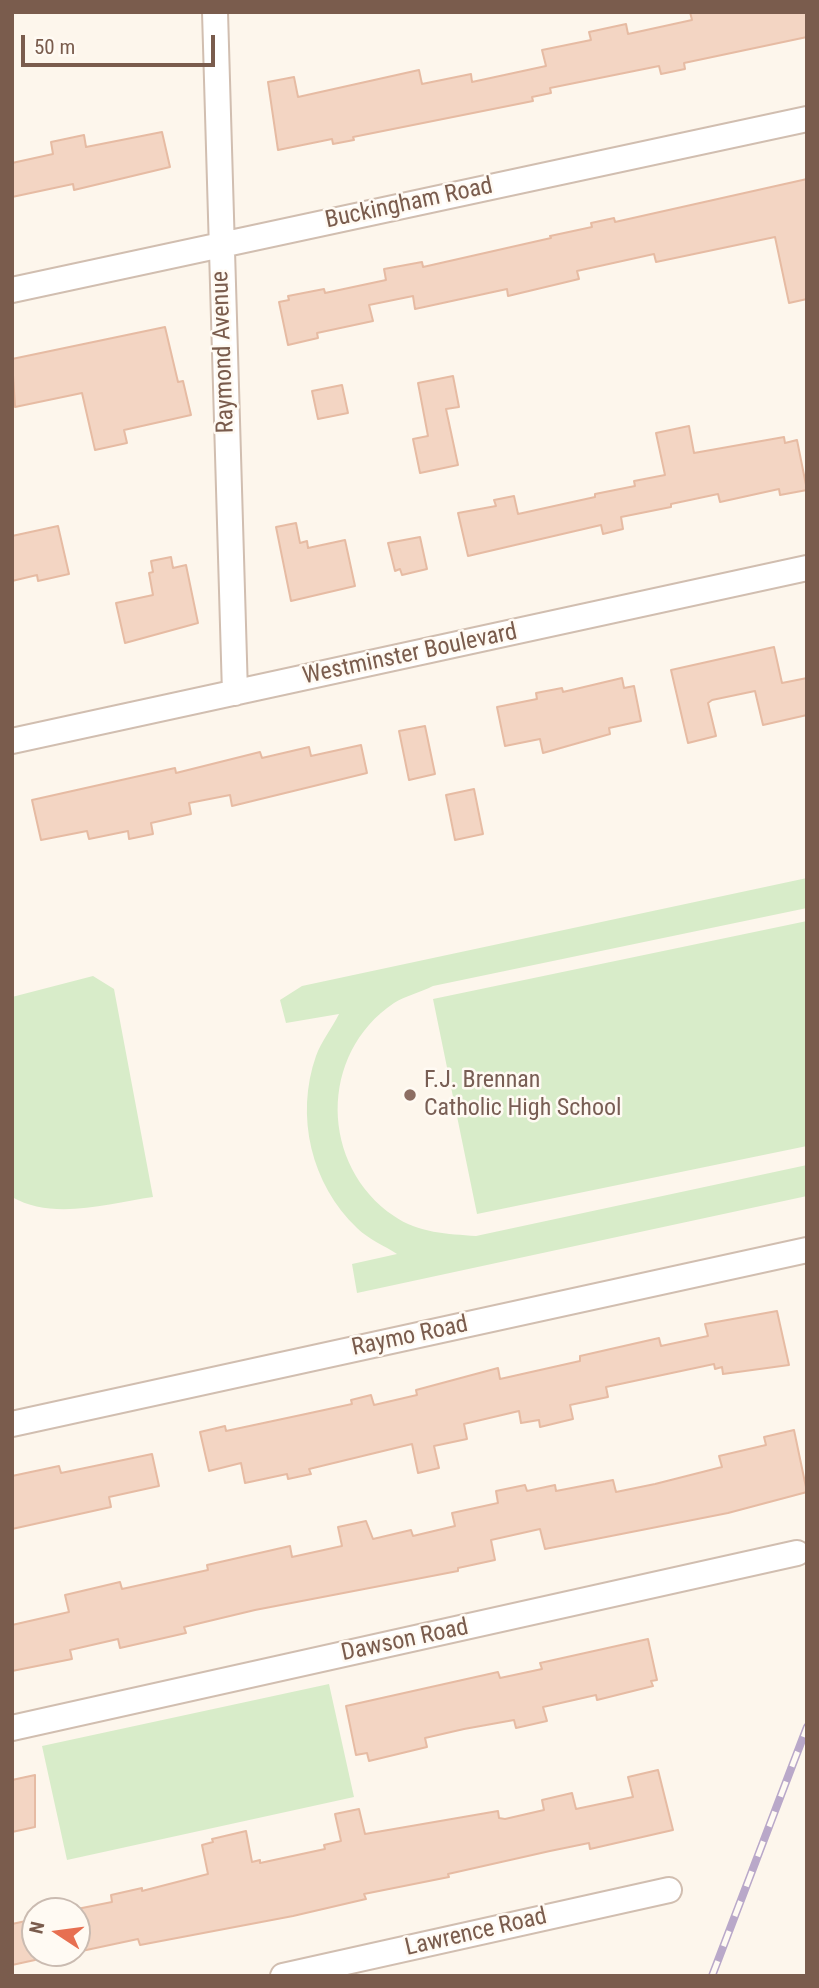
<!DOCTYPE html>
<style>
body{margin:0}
#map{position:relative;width:819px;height:1988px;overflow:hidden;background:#fdf6ec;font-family:"Roboto Condensed",sans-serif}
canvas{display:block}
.frame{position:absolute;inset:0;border:14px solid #7a5c4d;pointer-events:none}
.north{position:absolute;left:21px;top:1897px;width:70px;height:70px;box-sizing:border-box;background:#fffaf3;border:2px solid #cabbb1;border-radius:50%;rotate:283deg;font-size:19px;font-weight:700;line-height:28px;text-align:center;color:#7a5c4d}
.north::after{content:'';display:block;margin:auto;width:24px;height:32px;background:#e76f51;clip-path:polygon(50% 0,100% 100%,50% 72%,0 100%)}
.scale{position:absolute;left:21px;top:35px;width:194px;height:32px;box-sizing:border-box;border:4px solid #7a5c4d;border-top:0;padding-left:9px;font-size:21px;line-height:24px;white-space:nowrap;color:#7a5c4d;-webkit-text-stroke:5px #fffaf3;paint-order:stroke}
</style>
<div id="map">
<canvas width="819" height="1988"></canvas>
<div class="frame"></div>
<div class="north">N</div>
<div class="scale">50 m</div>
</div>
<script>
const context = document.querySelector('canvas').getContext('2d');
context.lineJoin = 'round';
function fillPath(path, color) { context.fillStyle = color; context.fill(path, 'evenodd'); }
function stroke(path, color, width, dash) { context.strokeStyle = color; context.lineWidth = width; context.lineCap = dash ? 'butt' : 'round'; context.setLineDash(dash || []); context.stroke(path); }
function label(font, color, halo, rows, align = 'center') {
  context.font = font + ' "Roboto Condensed",sans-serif'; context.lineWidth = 5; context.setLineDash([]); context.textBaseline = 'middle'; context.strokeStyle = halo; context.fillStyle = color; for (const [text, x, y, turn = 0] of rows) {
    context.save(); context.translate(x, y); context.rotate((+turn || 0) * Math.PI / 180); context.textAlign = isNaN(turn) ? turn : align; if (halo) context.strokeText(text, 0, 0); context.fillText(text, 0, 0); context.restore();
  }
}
fillPath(new Path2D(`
 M807 878V908L433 986C421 992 405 996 394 1003 318 1054 320 1166 394 1216 418 1233 448 1234 476 1236L807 1165V1196L357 1293 352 1264 397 1254C385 1246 368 1239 357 1228 311 1184 295 1116 316 1056 321 1042 332 1028 339 1014L286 1023 280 1000 302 986Z
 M807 921V1146L477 1214 433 999Z
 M93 976 114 989 153 1197C110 1203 53 1221 12 1197V997Z
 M329 1684 354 1797 67 1860 42 1746Z`), '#d8ecc9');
const building = new Path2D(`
 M690 12H807V37L684 63 685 69 661 74 659 66 550 88 551 93 532 97 533 101 353 137 354 140 333 144 332 139 278 150 268 82 294 77 298 97 419 70 422 84 471 74 472 82 546 66 542 50 591 40 589 32 626 24 628 34 692 20Z
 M162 132 170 167 74 190 73 184 12 197V163L53 154 51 142 84 135 86 147Z
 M807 179V299L789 303 775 237 656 262 654 254 577 271 579 279 508 296 507 289 415 309 413 296 369 305 373 321 317 333 318 338 288 345 279 302 289 300 288 296 324 289 325 293 386 280 384 269 422 262 423 267 551 238 550 236 592 227 591 223 614 218 615 222Z
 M165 327 178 382 183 381 191 415 124 430 127 443 95 450 82 393 15 407 12 359Z
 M453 376 459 407 446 409 458 465 420 473 413 439 428 436 418 383Z
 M342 385 348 413 318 419 312 391Z
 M689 426 694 453 784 437 785 443 797 440 807 490 780 495 779 489 720 502 718 494 671 504V507L621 517 623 529 603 534 601 525 468 556 458 513 496 506 494 500 514 496 518 514 595 497V494L635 486 634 481 665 475 656 433Z
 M296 523 300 543 307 541 308 548 345 540 355 586 291 601 276 527Z
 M58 526 69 574 38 581 37 575 12 581V536Z
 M420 537 427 569 402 575 400 569 395 571 388 543Z
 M171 557 173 568 186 565 198 623 125 643 116 603 153 595 149 573 153 572 151 561Z
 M774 647 782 683 807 678V715L763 725 755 691 712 700 708 703 716 736 688 743 671 670Z
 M622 678 624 688 634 686 641 721 609 728 610 734 543 753 540 739 505 746 497 707 537 699 536 693 562 688 563 692Z
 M425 726 435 774 409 780 399 731Z
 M361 745 367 773 232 806 230 795 189 803 191 814 151 823 153 834 129 839 128 831 89 839 87 831 41 840 32 800 175 768 176 773 260 752 262 758 309 747 311 756Z
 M474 789 483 834 455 840 446 795Z
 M777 1311 789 1365 723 1374 722 1367 715 1369 714 1364 606 1387 608 1397 570 1405 573 1419 540 1427 539 1420 521 1423 519 1411 464 1424 467 1439 434 1446 439 1468 418 1473 412 1444 309 1469 311 1474 288 1479 287 1474 245 1483 241 1463 209 1471 200 1432 225 1426 226 1431 301 1415 352 1404 351 1400 371 1395 374 1405 417 1395 416 1390 498 1368 500 1379 580 1361V1356L659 1338 661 1346 708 1336 705 1324Z
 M794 1430 807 1492 728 1513 545 1549 540 1529 491 1540 495 1560 458 1568V1571L255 1610 184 1627 186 1633 120 1648 118 1639 70 1650 72 1659 12 1671V1625L69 1612 65 1595 120 1582 122 1589 208 1570 207 1565 290 1546 292 1557 342 1546 338 1527 366 1521 373 1539 411 1530 413 1536 455 1526 452 1513 498 1503 496 1491 525 1485 527 1491 555 1485 556 1491 613 1480 616 1492 655 1484 722 1467 719 1456 766 1445 764 1437Z
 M152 1454 159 1486 109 1497 111 1507 12 1529V1476L59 1466 61 1473Z
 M648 1639 657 1680 651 1681 653 1686 597 1700 596 1695 543 1707 547 1721 516 1728 514 1720 464 1729 425 1738 427 1747 369 1761 367 1753 356 1755 346 1706 498 1672 500 1678 542 1669 540 1663Z
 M658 1770 673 1830 590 1849 589 1843 550 1851 448 1874 449 1877 364 1894 366 1899 293 1916 140 1945 138 1939 77 1952V1909L112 1902 111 1895 142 1888V1891L208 1874 202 1845 213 1842 212 1839 246 1831 252 1862 260 1860V1863L325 1849 324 1845 341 1841 335 1814 359 1809 365 1834 498 1811 499 1818 505 1819 544 1810 542 1800 572 1793 576 1809 633 1797 628 1777Z
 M35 1775V1827L12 1832V1780Z
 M35 1919V1960L12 1965V1924Z`);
fillPath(building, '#f3d5c3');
stroke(building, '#e6bba3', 2);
const street = new Path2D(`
 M215 12 235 693
 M12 290 807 119
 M12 741 807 568
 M12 1424 807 1250
 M12 1728 797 1553
 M283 1976 669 1890`);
stroke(street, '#d1beb0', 28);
stroke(street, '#fff', 24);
const rail = new Path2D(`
 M712 1976 807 1727`);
stroke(rail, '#b9a8c9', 8);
stroke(rail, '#fffaf3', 5, [16]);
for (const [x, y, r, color] of [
 [410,1095,7,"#8d6e63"]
]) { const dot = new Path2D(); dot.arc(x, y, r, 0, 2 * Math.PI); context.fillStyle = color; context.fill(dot); stroke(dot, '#fffaf3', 2.5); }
label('24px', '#7a5c4d', '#fffaf3', [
 ["Buckingham Road",409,204,-12],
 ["Raymond Avenue",224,352,-92],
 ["Westminster Boulevard",410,655,-12],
 ["Raymo Road",410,1337,-12],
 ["Dawson Road",405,1641,-12],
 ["Lawrence Road",476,1933,-13]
]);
label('24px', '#785e54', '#fffaf3', [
 ["F.J. Brennan",424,1081],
 ["Catholic High School",424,1109]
], 'left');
</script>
